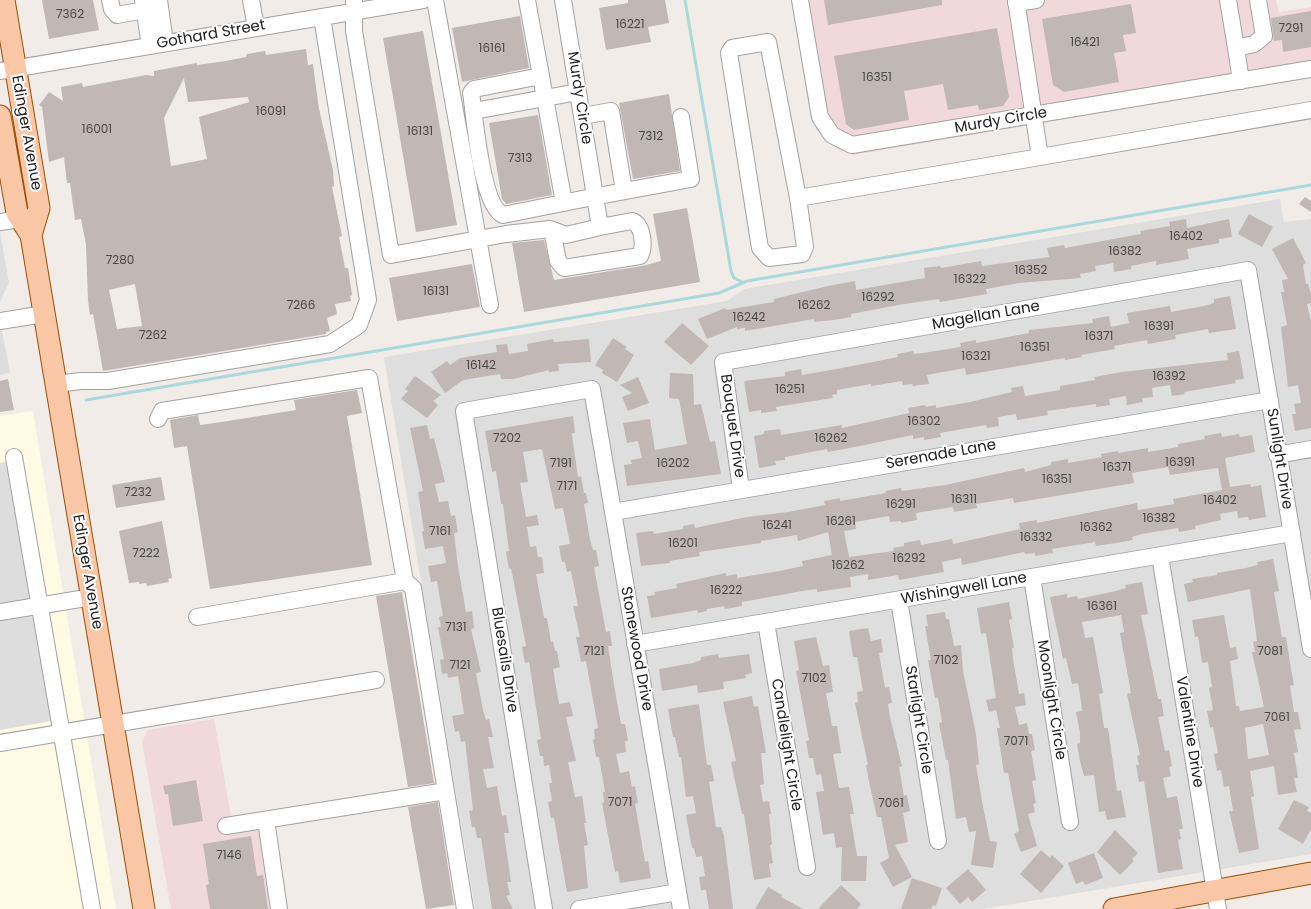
<!DOCTYPE html>
<style>
body{margin:0}
canvas{display:block;background:#f1ece8}
</style>
<canvas width="1311" height="909"></canvas>
<script>
const context = document.querySelector('canvas').getContext('2d');
context.lineJoin = 'round';
function fillPath(path, color) { context.fillStyle = color; context.fill(path, 'evenodd'); }
function stroke(path, color, width, dash) { context.strokeStyle = color; context.lineWidth = width; context.lineCap = dash ? 'butt' : 'round'; context.setLineDash(dash || []); context.stroke(path); }
function label(font, color, halo, rows, align = 'center') {
  context.font = font + ' Poppins,sans-serif'; context.lineWidth = 4; context.setLineDash([]); context.textBaseline = 'middle'; context.strokeStyle = halo; context.fillStyle = color; for (const [text, x, y, turn = 0] of rows) {
    context.save(); context.translate(x, y); context.rotate((+turn || 0) * Math.PI / 180); context.textAlign = isNaN(turn) ? turn : align; if (halo) context.strokeText(text, 0, 0); context.fillText(text, 0, 0); context.restore();
  }
}
fillPath(new Path2D(`
 M1280 199 1284 222 1311 219V854L983 909H475L384 357 727 301 744 289Z`), '#dfdede');
fillPath(new Path2D(`
 M792 0H1276L1279 12 1311 7V78L853 155 841 151 825 141 816 129 811 118Z
 M214 719 231 816 270 811 288 909H171L142 742 148 730Z`), '#f0d8db');
fillPath(new Path2D(`
 M33 411 116 909H0V416Z`), '#fefae3');
fillPath(new Path2D(`
 M0 231 9 283 0 302Z
 M0 319 10 373 0 375Z
 M9 461 52 721 0 730V463Z`), '#ddd');
stroke(new Path2D(`
 M685 0 731 271 734 278 742 282
 M86 400 719 293 747 281 1311 185`), '#aad9dc', 3);
fillPath(new Path2D(`
 M42 0H93L99 30 49 39Z
 M628 0H665L669 23 648 27 651 42 606 50 599 8 628 3Z
 M824 0H942V5L828 25Z
 M1131 4 1136 33 1123 35 1126 51 1114 53 1119 82 1064 92 1053 85 1042 19Z
 M1311 11V47L1283 52 1282 40 1274 41 1271 18Z
 M520 16 529 68 462 82 452 28Z
 M997 28 1009 97 1003 106 979 110 978 105 948 110 943 84 904 91 909 120 854 130 846 124 834 56Z
 M423 31 457 225 416 232 383 38Z
 M306 49 308 65 313 64 319 109 333 170 334 186 332 187 342 236 339 237 345 268H348L352 295 350 296 351 301 335 304 337 314 327 318 330 331 326 332V334L103 371 93 314 90 315 88 300 86 245 81 219 75 220 70 183H67L64 157 49 162 42 107 39 105 49 92 63 101 61 87 82 83 83 87 146 75 154 76V71L197 63V65L226 61 246 57 247 54 265 51 266 55ZM184 78 188 102 248 97 249 102 199 117 207 159 171 166 164 118ZM135 284 142 326 117 329 109 290Z
 M669 94 680 171 633 179 619 103Z
 M538 115 552 195 506 204 502 199 489 123Z
 M1305 197 1311 201V212L1299 204Z
 M687 208 700 282 524 312 512 243 544 240 554 280 642 266 661 261 653 214Z
 M1249 214 1273 227 1262 247 1238 234Z
 M1186 219 1187 228 1229 219 1232 237 1219 239V243L1187 249 1189 259 1156 265V261L1131 266V269L1114 272 1113 263 1095 266 1096 271 1080 274 1081 278 1019 283 986 289 987 294 940 302 939 299 904 304 851 314V317L834 320 814 322V319L745 331V328L737 329V327L707 339 698 319 725 308 726 310 774 302V299L828 286 855 281 856 290 925 278 924 268 940 266 941 268 981 261 982 266 1049 257 1047 248 1064 245 1065 248 1141 234 1140 231 1170 226 1169 222Z
 M1293 238 1306 263 1303 265 1306 284H1308L1311 294V303L1307 304 1311 321V428L1295 431 1292 414H1296L1294 404 1301 403 1298 385 1288 387 1281 327 1287 325 1281 292H1284L1282 280 1288 279 1272 249Z
 M472 264 480 307 397 321 389 278Z
 M1230 296 1236 329 1209 333 1208 329 1175 335 1176 339 1148 344 1147 340 1114 346 1115 349 1081 355 1082 357 1065 360V358L966 375 965 368 927 375 929 384 913 386 912 384 903 385 902 381 871 386V384L837 390V394L832 395 833 398 776 407 777 411 761 413V410L749 412 744 381 785 376V372L801 369 802 375 837 369 898 357 897 354 913 351 914 354 923 353 961 347 960 343 976 340V343L1029 333V330L1093 323 1092 319 1109 316 1111 327 1129 323 1127 313 1170 306 1171 312 1204 306 1214 303V299Z
 M682 323 709 346 691 365 664 342Z
 M613 338 627 347 625 349 634 355 617 382 602 373 603 370 595 365Z
 M553 339 554 342 589 339 591 362 558 364 559 371 549 372V370L513 379H501L500 374 463 380 445 393 431 372 447 361 450 365 460 358 497 352 496 345 507 344 509 354 528 351 527 344Z
 M1239 351 1244 379 1235 380 1236 383 1184 392 1185 394 1172 396 1170 385 1152 388 1153 397 1142 398 1143 402 1127 405 1126 396 1109 399 1110 405 1096 407V404L1047 411 1048 415 1017 420 1016 414 998 417 999 426 987 428 986 425 940 433 941 437 924 440V437L913 439V435L850 448 828 452 827 449 785 457V460L775 461 776 465 759 468 754 436 764 434V431L780 429 781 435 842 425V428L909 413 908 408 925 405 926 407 936 405V408L970 402 1012 392 1011 388 1023 386 1025 396 1060 390V386L1095 380 1094 377 1122 372 1228 360 1227 353Z
 M670 373 693 374 694 405 701 404 710 442 715 441 721 474 627 486 624 465 632 464 631 460 642 458 638 441 627 443 623 423 650 419 655 450 687 444 679 399 669 398Z
 M415 376 441 395 433 401 438 405 427 418 401 399 408 391 405 389Z
 M638 377 649 403 628 411 622 397 632 393 620 385Z
 M8 379 14 410 0 412V381Z
 M357 390 362 413 347 416 372 565 210 589 187 446 174 448 170 420 198 415 200 425 222 422 296 410 294 400Z
 M573 416 575 433H572L573 443 578 477 581 476 584 493H586L588 503 584 504 590 540 593 550H596L599 566 594 567 606 632 610 631 612 646H608L615 691 621 724H625L628 741H625L626 752 616 754 620 773 629 771 632 787 635 786 638 803 635 804 645 862 648 861 651 878 620 883 618 871 615 872 602 803 604 802 603 792H605L599 757H596L593 740 595 739 594 729 598 728 586 661 581 662 576 637H580L573 606H578L571 571 567 572 565 562H562L559 546 570 544 563 508 555 509 542 449 523 452 528 482 520 483 526 517 537 515 539 525 527 527 530 547 536 546 538 557H542L544 573 536 574 544 618H547L551 642 553 641 555 651H557L560 667 553 669 559 704 570 702 573 716 566 717 576 761 568 762 575 797 582 796 586 823H584L588 845 584 846 588 888 567 892 554 818H551L548 802 552 801 549 783H552L549 765 544 766 543 756H540L537 740 541 739 529 662 525 663 522 647 526 646 511 568 509 569 506 552 509 551 503 504H501L496 471 492 472 485 431Z
 M427 425 430 439 434 438 445 482 435 484 439 502 448 501 451 516 455 515 458 532 454 533 458 566 466 612 472 611 474 628 471 629 481 672 476 673 483 710 486 720 489 719 493 737H488L494 768 483 769 487 788 497 786 502 816 506 815 509 833H504L511 882H507L510 895 506 896 513 909H492L481 838H477L475 827H472L469 811 473 810 465 741 461 742 459 731 455 732 452 716 464 714 458 676 448 678 447 673 442 674 440 660 444 659 438 627H441L439 617 443 616 437 581 431 582 428 566 446 563 443 546 425 549 422 532 424 531 418 492 423 491 410 428Z
 M1221 433 1222 437 1239 434 1240 437 1252 435 1255 452 1225 458 1230 487 1250 484 1251 487 1261 485 1266 517 1249 520 1248 517 1238 518 1237 511 1220 514 1221 520 1195 526 1196 529 1179 532 1178 528 1142 534 1132 537 1133 540 1116 543 1096 546 1095 542 1052 549 1053 553 1035 556V553L1025 554 1024 552 962 565 961 558 942 562 944 572 899 580 898 575 868 580V574L850 577 851 587 817 592V589L808 590 742 602V606L725 609 724 606 707 609V611L698 613 697 610 651 618 647 596 655 595 654 592 677 588 676 584 726 573V576L737 574V578L779 571 803 566 802 561 832 555 828 532 798 541 797 535 761 541V543L699 552 700 556 669 561 670 563 641 566 636 533 653 531 654 534 683 529V526L694 524 695 528 747 517 788 512 825 505 824 501 840 498V501L886 493 885 491 901 488 902 491 945 485 1024 468 1025 472 1051 465V462L1068 459V463L1102 457 1101 454 1118 451V453L1148 448V452L1178 447V444L1205 439 1204 436ZM1168 467 1170 475 1218 468 1222 490 1173 499 1174 504 1138 510 1137 503 1037 523V520L1019 523 1020 529 953 544 952 539 921 545 920 540 904 543V546L893 548 894 551 849 557 844 531 856 529 855 522 889 516 890 522 901 521V523L917 520 916 513 953 507 954 512 977 508 976 504 1013 498 1014 503 1134 483 1132 473Z
 M161 477 165 500 116 508 112 485Z
 M162 521 172 578 168 579 169 582 147 586 146 583 139 584V582L129 583 119 531Z
 M1273 559 1279 591 1274 592 1282 637H1286L1291 669 1294 685 1290 686 1294 712H1298L1301 729 1294 730 1298 752 1294 753 1298 778H1294L1297 792 1278 795 1274 766 1250 771 1254 796 1251 797 1259 849 1239 853 1229 811H1233L1229 786 1224 787 1221 770 1217 771 1214 754 1218 753 1213 727 1210 728 1207 711 1213 710 1209 688 1212 687 1208 662 1202 663 1198 636 1195 637 1192 620 1224 615 1230 648 1236 647 1238 659 1230 661 1236 706H1239L1240 711 1264 707 1252 652H1255L1253 642 1257 641 1250 589 1188 602 1184 584 1193 582 1192 579 1217 575V573L1246 568 1258 565 1257 562ZM1263 724 1269 755 1248 759 1245 728Z
 M1142 582 1148 614 1141 615 1158 699H1161L1164 716 1158 717 1165 751 1169 750 1172 766 1169 767 1171 776 1163 778 1167 798 1177 796 1183 829H1179L1181 839 1178 840 1183 869 1158 873 1144 781 1139 782 1136 765H1139L1137 756 1140 755 1127 694 1131 693 1120 633 1124 632 1121 615 1082 622 1085 638 1093 637 1103 693 1099 694 1104 728H1108L1117 791 1121 790 1126 817 1107 820 1105 811 1099 812 1094 775 1084 776 1080 761 1077 744 1080 743V733L1076 712 1082 711 1081 702 1078 683 1072 684 1066 658 1063 659 1050 597 1067 594V598L1077 596 1078 599 1116 591 1126 588 1125 585Z
 M402 592 434 783 408 787 376 596Z
 M1009 602 1012 619 1009 620 1014 648H1012L1013 659 1019 694 1024 693 1026 705 1015 707 1019 725 1027 723 1029 734H1032L1035 750 1031 751 1036 780 1032 781 1036 803 1033 804 1035 812 1028 814 1037 846 1021 852 1014 834 1019 831 1008 773H1004L997 728H1000L996 710 989 712 986 700 996 698 986 633 981 634 977 608Z
 M945 612 946 619H949L954 646 961 645 963 671 976 734 979 764 976 765 982 801 990 841 997 842 993 868 971 865 976 831 969 832 966 817 956 819 948 760H946L939 723 942 722 938 698H935L928 660H931L925 626H928L926 615Z
 M868 628 871 641 881 639 883 652 879 653 885 688 889 687 892 703 888 704 890 717 902 766 899 767 904 796 907 795 910 811 903 813 908 842 895 845 912 877 893 887 880 863 889 858 881 817H877L869 782 866 765H868L855 703 858 702 857 692 863 691 857 657H853L849 631Z
 M816 637 823 666 829 665 833 692 826 693 832 726H837L841 753 833 754 839 788 849 787 854 814H850L857 856H867L866 881H841L842 847 836 848 834 833 823 835 816 792 824 791 821 774 816 775 813 758H809L806 741 809 740 796 671 799 670 794 641Z
 M718 654 719 658 749 654 752 673 745 675 746 678 723 682 724 689 698 693 697 685 662 691 659 669 693 663 701 660V657Z
 M752 696 754 707 758 706 766 753H761L764 784 760 785 763 802 769 801 771 814H769L772 845H770L773 863 769 864 771 877 754 880 744 814H742L731 762 736 761 723 702Z
 M699 704 707 765H711L714 781 709 782 716 827H721L724 836 733 909H709L706 890H701L699 877 705 876 702 856 696 857 694 848H692L686 815 696 813 693 796 686 797 681 757H679L675 737H673L668 709Z
 M196 780 203 821 173 826 168 794H165L163 786Z
 M1294 800 1309 807 1307 811 1311 813V829L1303 844 1278 829Z
 M438 802 454 905 426 909 408 807Z
 M1115 830 1138 853 1132 859 1134 861 1120 875 1097 852Z
 M251 836 257 876 263 875 268 909H210L206 885 209 884 203 844Z
 M1041 850 1050 858 1052 855 1064 866 1041 893 1020 874Z
 M1094 853 1103 878 1085 885 1083 881 1076 884 1068 863Z
 M968 869 986 890 972 902 968 897 960 904 946 888Z
 M912 878 942 888 936 906 933 905 931 909H901Z
 M841 885 861 904 857 909H818Z
 M768 887 782 895 781 897 803 909H755Z`), '#c1b7b4');
const minor = new Path2D(`
 M110 0 112 9 117 15 145 10
 M143 0 150 46
 M159 0 165 43
 M251 0 256 27
 M354 0V31L391 255 506 234 550 229 566 235 600 227 563 0
 M435 0 490 305
 M527 0 541 76
 M800 0 820 117 832 135 852 145 1311 69
 M1016 0 1040 157 1311 110
 M1228 0 1236 48
 M1016 3 1036 0
 M0 71 423 0
 M1241 81 1236 48 1254 44 1264 36 1258 0
 M474 111 578 92
 M582 116 611 111 624 191
 M798 198 768 42 732 48 729 53 760 248 769 258 802 254 805 247 798 198 1040 157
 M564 203 541 76 474 89 471 93C475 118 481 205 503 215L558 204C602 195 647 187 691 179L681 117
 M0 222 20 219
 M552 230 558 261 564 268 640 256C645 246 643 225 632 221L600 227
 M0 321 44 314
 M56 384 81 381H108L330 344 359 325 368 300 322 17
 M158 419 162 411 369 378 405 581 413 588 465 909
 M1277 455 1311 449
 M14 457 92 909
 M741 489 723 362 1248 270 1311 649
 M613 512 1270 400
 M1160 556 1218 909
 M1032 577 1070 822
 M899 600 938 841
 M0 612 92 597
 M197 617 405 581
 M766 622 807 867
 M635 644 1292 533
 M0 743 376 680
 M266 820 279 909
 M226 826 446 791
 M544 909 464 411 592 389 681 909
 M579 909 678 892`);
const major = new Path2D(`
 M4 0 39 208 31 235
 M0 116 17 213 31 235 144 909
 M1114 909 1311 873`);
stroke(minor, '#a2a2a2', 18);
stroke(major, '#985006', 23);
stroke(minor, '#fff', 16);
stroke(major, '#f9c7a5', 21);
label('12px', '#494646', null, [
 ["7362",70,15],
 ["16221",630,25],
 ["7291",1291,29],
 ["16421",1085,43],
 ["16161",492,49],
 ["16351",877,78],
 ["16091",271,112],
 ["16001",97,130],
 ["16131",420,132],
 ["7312",651,137],
 ["7313",520,159],
 ["16402",1186,237],
 ["16382",1125,252],
 ["7280",120,261],
 ["16352",1031,271],
 ["16322",970,280],
 ["16131",436,292],
 ["16292",878,298],
 ["7266",301,306],
 ["16262",814,306],
 ["16242",749,318],
 ["16391",1159,327],
 ["7262",153,336],
 ["16371",1099,337],
 ["16351",1035,348],
 ["16321",976,357],
 ["16142",481,366],
 ["16392",1169,377],
 ["16251",790,390],
 ["16302",924,422],
 ["7202",507,439],
 ["16262",831,439],
 ["16391",1180,463],
 ["7191",561,464],
 ["16202",673,464],
 ["16371",1117,468],
 ["16351",1057,480],
 ["7171",567,487],
 ["7232",138,493],
 ["16311",964,500],
 ["16402",1220,501],
 ["16291",901,505],
 ["16382",1159,519],
 ["16261",841,522],
 ["16241",777,526],
 ["16362",1096,528],
 ["7161",440,532],
 ["16332",1036,538],
 ["16201",683,544],
 ["7222",146,554],
 ["16292",909,559],
 ["16262",848,566],
 ["16222",726,591],
 ["16361",1102,607],
 ["7131",456,628],
 ["7121",594,652],
 ["7081",1270,652],
 ["7102",946,661],
 ["7121",460,666],
 ["7102",814,679],
 ["7061",1277,718],
 ["7071",1016,742],
 ["7071",620,803],
 ["7061",891,804],
 ["7146",229,856]
]);
label('15px', '#212121', '#fff', [
 ["Gothard Street",211,35,-10],
 ["Murdy Circle",579,98,81],
 ["Murdy Circle",1001,121,-10],
 ["Edinger Avenue",26,133,80],
 ["Magellan Lane",986,316,-10],
 ["Bouquet Drive",732,426,82],
 ["Serenade Lane",941,455,-10],
 ["Sunlight Drive",1279,459,81],
 ["Edinger Avenue",87,572,80],
 ["Wishingwell Lane",964,589,-10],
 ["Stonewood Drive",636,649,80],
 ["Bluesails Drive",504,660,81],
 ["Moonlight Circle",1051,700,81],
 ["Starlight Circle",918,720,81],
 ["Valentine Drive",1189,732,81],
 ["Candlelight Circle",786,745,81]
]);
</script>
